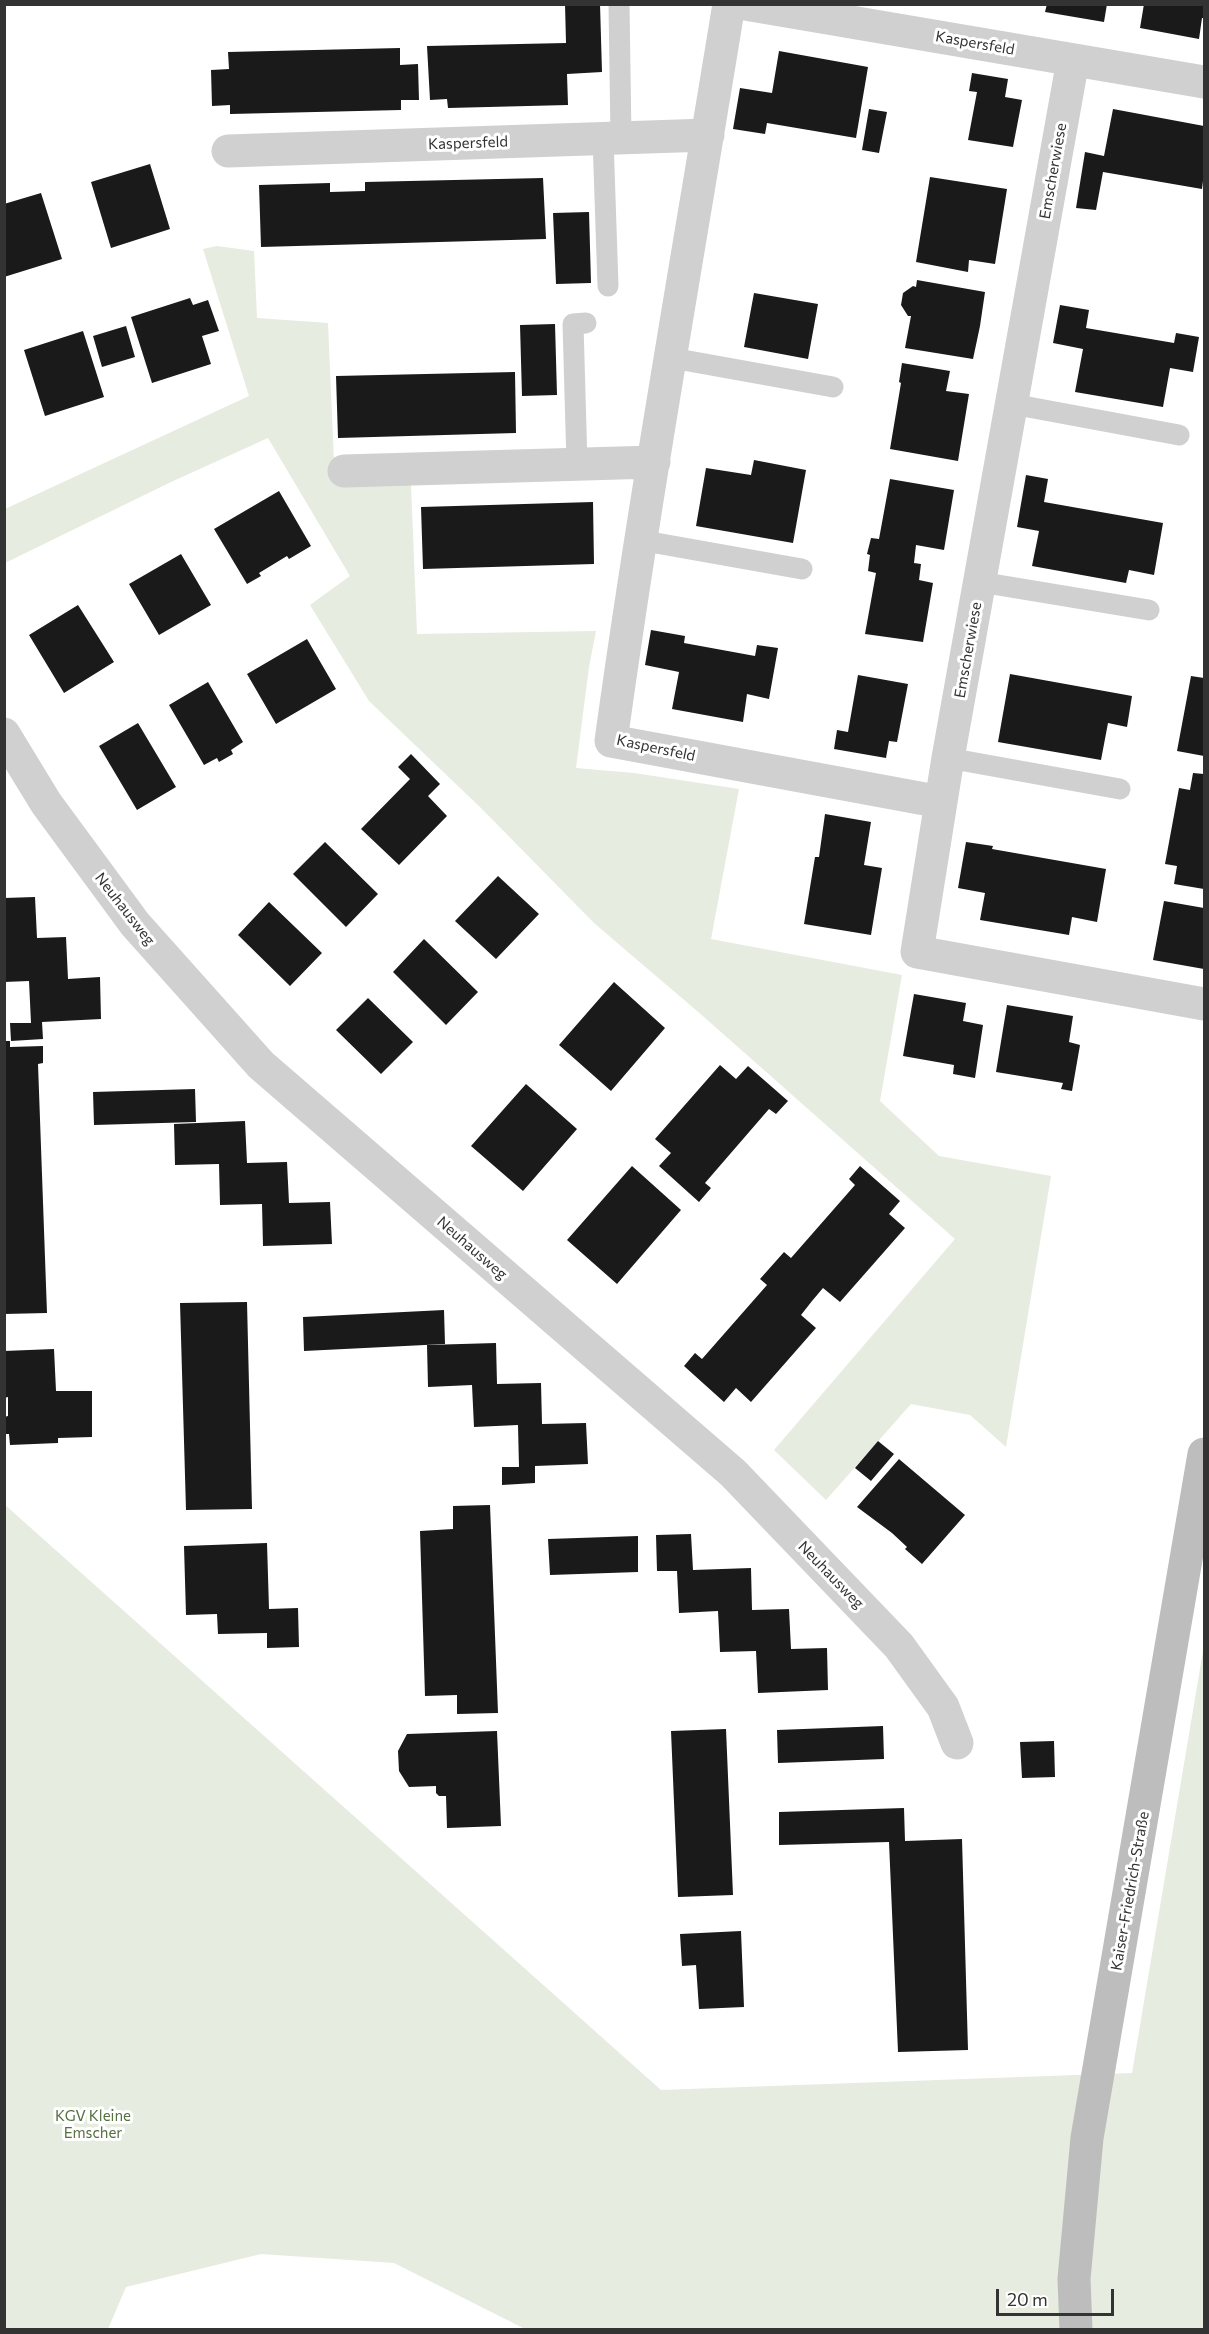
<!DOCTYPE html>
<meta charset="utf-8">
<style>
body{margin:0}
#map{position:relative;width:1209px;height:2334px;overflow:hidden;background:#fff;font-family:Commissioner,sans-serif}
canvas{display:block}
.frame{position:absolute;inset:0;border:6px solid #333;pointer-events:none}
.scale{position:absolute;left:996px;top:2289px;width:118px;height:27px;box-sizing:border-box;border:3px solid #333;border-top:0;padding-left:8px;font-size:18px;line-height:21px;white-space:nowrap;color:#333;-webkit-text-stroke:4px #fff;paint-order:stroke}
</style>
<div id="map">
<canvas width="1209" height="2334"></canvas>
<div class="frame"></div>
<div class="scale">20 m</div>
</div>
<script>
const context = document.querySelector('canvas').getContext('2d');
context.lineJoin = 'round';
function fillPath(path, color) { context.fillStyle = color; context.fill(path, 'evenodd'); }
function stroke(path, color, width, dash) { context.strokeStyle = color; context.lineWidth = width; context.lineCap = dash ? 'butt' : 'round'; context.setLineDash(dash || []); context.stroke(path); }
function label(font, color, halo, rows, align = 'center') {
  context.font = font + ' Commissioner,sans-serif'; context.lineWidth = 6; context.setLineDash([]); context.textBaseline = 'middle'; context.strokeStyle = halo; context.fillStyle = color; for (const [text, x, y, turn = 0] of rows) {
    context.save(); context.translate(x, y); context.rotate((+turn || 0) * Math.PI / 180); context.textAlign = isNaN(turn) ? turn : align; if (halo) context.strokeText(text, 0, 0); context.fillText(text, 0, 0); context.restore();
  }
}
fillPath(new Path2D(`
 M217 246 254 251 257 318 328 323 335 485H411L417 634 596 631 589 667 576 768 634 773 739 789 711 939 902 975 880 1101 939 1156 1051 1176 1006 1447 970 1415 911 1404 826 1500 774 1450 955 1239 704 1017 594 923 482 809 369 701 310 605 350 576 268 438 171 482 5 563V509L249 396 203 249Z
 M4 1504 661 2090 1132 2073 1204 1645V2329H525L394 2263 261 2254 126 2287 108 2329H5Z`), '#e6ecdf');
fillPath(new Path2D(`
 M565 4H600L602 72 567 74 568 105 448 108 447 99 430 100 427 46 566 43Z
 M1047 4H1107L1104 22 1045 12Z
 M1144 4H1204V18H1202L1199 39 1140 28Z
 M400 48V65L418 64 419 100H401V110L230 114V105L212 106 211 70 229 69 228 52Z
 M779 51 868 67 856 138 767 123 765 134 733 129 740 88 772 93Z
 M972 73 1008 79 1005 97 1022 100 1013 147 968 140 977 92 969 91Z
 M869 109 887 112 879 153 862 150Z
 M1113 109 1204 126V173L1202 189 1103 172 1096 210 1076 208 1085 152 1104 156Z
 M150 164 170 229 111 248 91 182Z
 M930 177 1007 189 995 264 969 260 968 272 916 262Z
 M543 178 546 239 261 247 259 185 330 183V192L365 191V182Z
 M41 193 62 259 4 277V204Z
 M589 212 591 283 556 284 553 213Z
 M917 280 985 292 980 326 973 359 905 348 911 316H908L901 305 903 293 913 286 916 287Z
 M754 293 818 304 808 359 744 347Z
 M190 298 193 305 208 300 219 331 202 336 211 364 152 383 131 317Z
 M1060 305 1089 310 1086 328 1174 343 1176 333 1199 337 1193 372 1170 368 1163 407 1075 392 1083 349 1053 343Z
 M555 324 557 395 522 396 520 325Z
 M126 326 135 357 102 367 93 336Z
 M83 331 104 397 45 416 24 350Z
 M902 363 950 371 946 391 969 394 958 461 890 449 901 383 899 382Z
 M515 372 516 433 338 438 336 376Z
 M754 460 806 470 793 543 696 526 706 468 751 475Z
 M1026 475 1048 479 1044 502 1163 523 1154 575 1129 570 1126 583 1032 566 1039 531 1017 527Z
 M890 479 954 490 944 550 916 545 914 563 921 564 919 580 933 583 923 642 865 634 876 573 868 571 870 555 867 554 871 538 879 539Z
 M279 491 311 546 289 559 287 556 259 573 261 576 247 584 214 529Z
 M593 502 594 564 423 569 421 507Z
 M181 554 211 605 159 635 129 584Z
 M78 605 114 662 64 693 29 635Z
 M651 630 685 636 684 643 755 656 757 645 778 648 769 699 747 694 743 722 672 709 679 672 645 665Z
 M307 639 336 689 276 724 247 674Z
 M1010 674 1132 696 1127 727 1108 723 1101 760 998 742Z
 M858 675 908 684 897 742 889 741 886 758 834 749 837 730 848 732Z
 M1191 676 1204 678V756L1177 751Z
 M208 682 243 742 231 750 233 754 219 762 217 758 204 765 169 705Z
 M138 723 176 787 137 810 99 746Z
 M411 754 440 784 428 796 447 816 399 865 361 829 410 779 398 767Z
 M1193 773 1204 774V889L1174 884 1177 866 1165 864 1179 788 1190 790Z
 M825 814 871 822 864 865 882 868 871 935 804 924 815 857H819Z
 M325 842 378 894 346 927 293 874Z
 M966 842 993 846 992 849 1106 869 1097 922 1072 917 1069 935 980 920 985 893 958 888Z
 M498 876 539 914 496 959 455 921Z
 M35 897 37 938 66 937 68 979 100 977 101 1019 42 1022 43 1039 11 1041 10 1023H31L29 981 4 982V898Z
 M1164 901 1204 908V969L1153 960Z
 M269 902 322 953 290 986 238 935Z
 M424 939 478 992 446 1025 393 972Z
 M614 982 665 1028 611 1091 559 1045Z
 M914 994 966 1003 963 1021 983 1025 975 1078 953 1074 954 1065 903 1056Z
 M368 998 413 1042 381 1074 336 1030Z
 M1007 1005 1073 1016 1069 1042 1080 1045 1072 1091 1061 1089 1063 1083 996 1072Z
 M4 1041H10V1047L43 1046V1063L38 1064 47 1313 4 1314Z
 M720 1065 736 1079 748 1066 788 1101 776 1114 769 1109 705 1183 711 1188 699 1202 659 1166 671 1153 655 1139Z
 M526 1084 577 1129 523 1191 471 1146Z
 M195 1089 196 1122 94 1125 93 1092Z
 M245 1121 247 1163 287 1162 289 1203 330 1202 332 1244 263 1246 262 1204 220 1205 219 1164 175 1165 174 1124Z
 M632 1166 681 1210 617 1284 567 1240Z
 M860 1166 900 1201 889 1214 905 1228 840 1302 823 1288 812 1301 801 1315 816 1328 751 1402 736 1388 724 1402 684 1366 695 1353 702 1359 767 1285 760 1279 784 1252 791 1258 855 1185 849 1179Z
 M247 1302 252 1509 186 1510 180 1303Z
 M444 1310 445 1344 304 1351 303 1317Z
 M496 1343 497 1384 541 1383 542 1424 586 1423 588 1464 535 1466V1483L502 1485V1467H519L518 1425 474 1427 472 1385 428 1387 427 1345Z
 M54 1349 56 1391H92V1437L58 1438V1443L10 1445 9 1434H6L4 1417 8 1416V1397L4 1398V1351Z
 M878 1441 894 1454 871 1481 855 1468Z
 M899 1459 965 1515 922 1564 905 1549 907 1547 892 1533 857 1507Z
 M490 1505 498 1713 457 1714V1695L425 1696 420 1531 453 1529V1506Z
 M691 1534 693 1570 751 1568 752 1610 789 1609 791 1649 827 1648 828 1690 758 1693 756 1651 720 1652 718 1611 679 1613 677 1571H657L656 1535Z
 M638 1536V1572L550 1575 548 1539Z
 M267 1543 269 1609 298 1608 299 1647 267 1648V1633L218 1634 217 1614 186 1615 184 1546Z
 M883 1726 884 1759 778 1763 777 1730Z
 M726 1729 733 1895 678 1897 671 1731Z
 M497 1731 501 1826 447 1828 446 1796H439L436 1793V1786L409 1787 399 1771 398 1751 407 1734Z
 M1054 1741 1055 1777 1022 1778 1020 1742Z
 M904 1808 905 1841 962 1839 968 2050 898 2052 889 1842 779 1845V1812Z
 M741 1931 744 2007 699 2009 696 1965 682 1966 680 1934Z`), '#1a1a1a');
stroke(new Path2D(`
 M619 4 621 138
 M603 138 608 286
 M672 358 833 387
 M1012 404 1179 435
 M577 464 573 324 586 323
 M639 540 802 569
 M980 582 1149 610
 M948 758 1120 789`), '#d0d0d0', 21);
stroke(new Path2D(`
 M729 4C689 250 645 495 611 741L941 802
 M745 4 1204 82
 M1073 60 948 758 917 952 1204 1004
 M228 151 708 135
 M344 471 654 462
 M4 734 46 803 135 924 261 1065 733 1473 899 1646 943 1707 957 1743`), '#d0d0d0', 33);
stroke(new Path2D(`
 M1076 2330 1074 2279 1087 2138 1204 1454`), '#bdbdbd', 33);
label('15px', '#333', '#fff', [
 ["Kaspersfeld",975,43,10],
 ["Kaspersfeld",468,143,-2],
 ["Emscherwiese",1053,171,-80],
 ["Emscherwiese",968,650,-80],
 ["Kaspersfeld",656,748,12],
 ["Neuhausweg",125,909,52],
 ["Neuhausweg",472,1248,41],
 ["Neuhausweg",831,1575,46],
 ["Kaiser-Friedrich-Straße",1130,1891,-80]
]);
label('15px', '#56703f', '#fff', [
 ["KGV Kleine",93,2116],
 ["Emscher",93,2133]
]);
</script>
